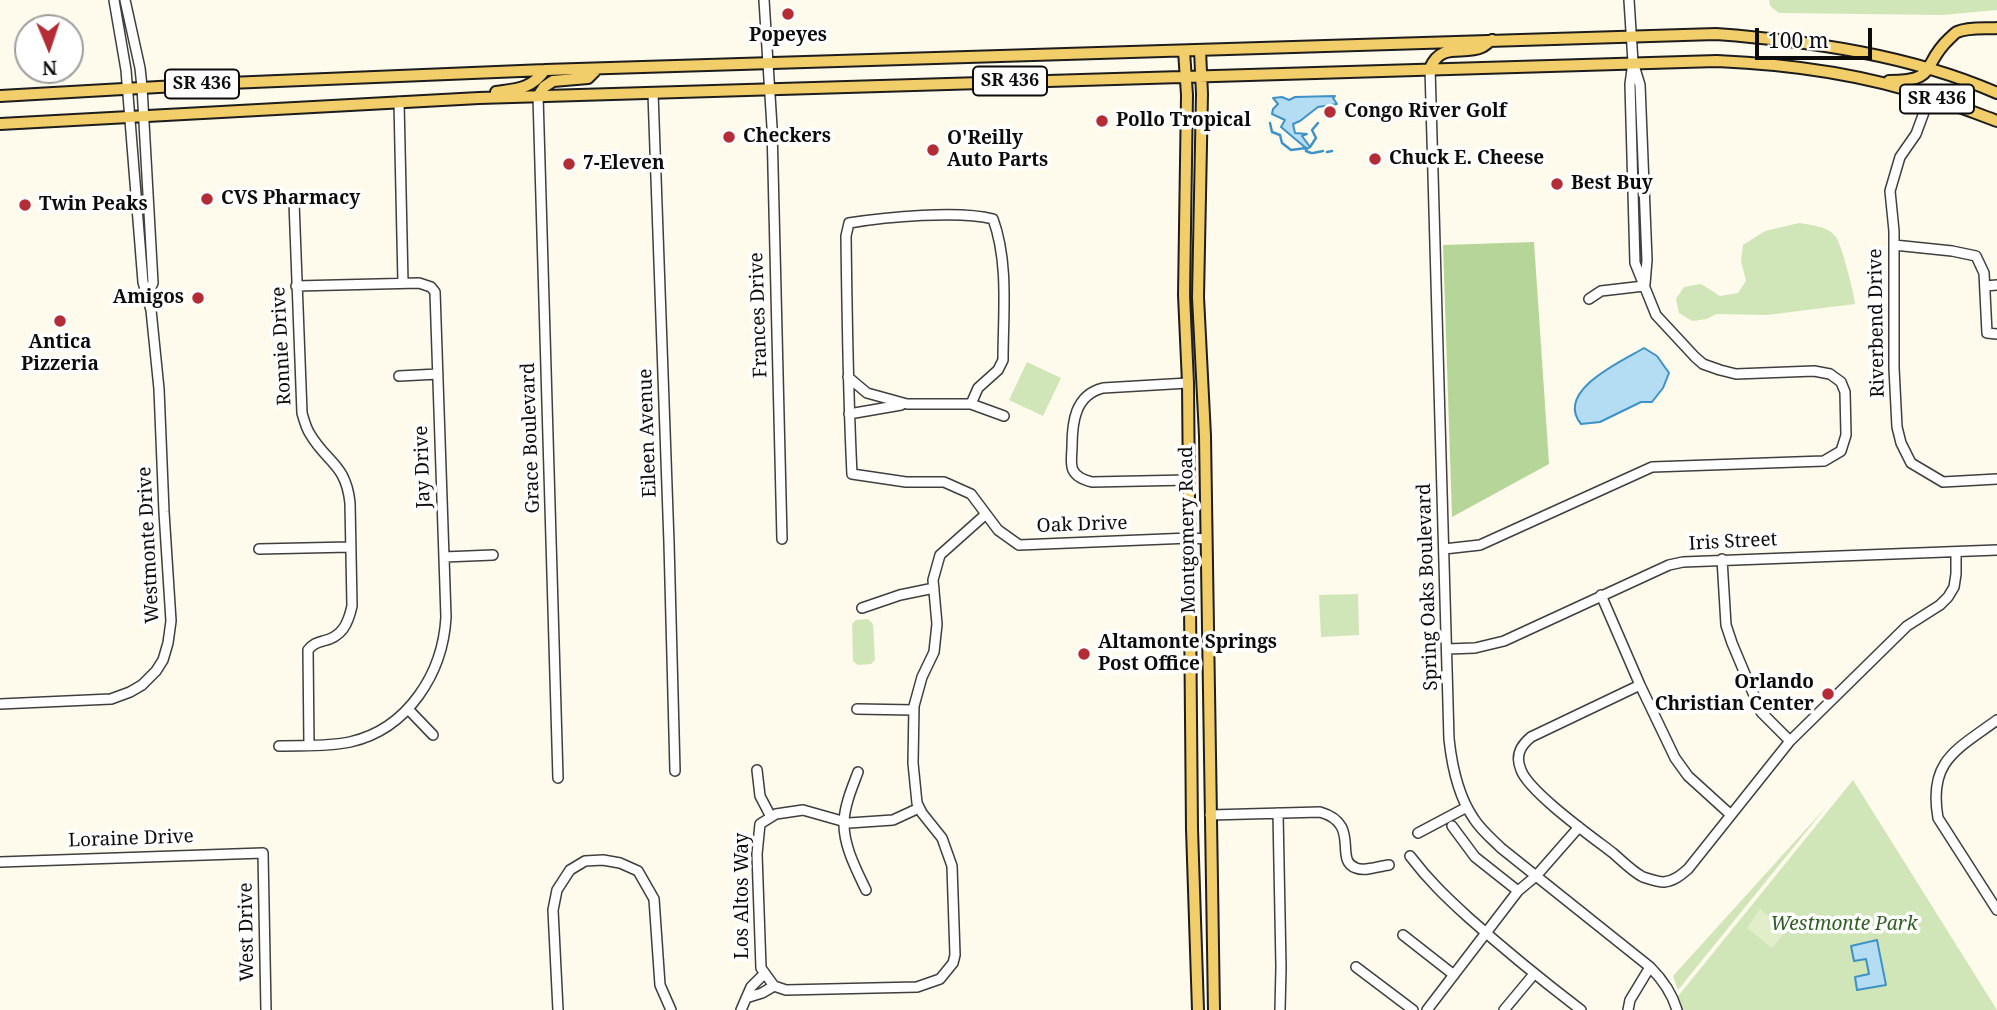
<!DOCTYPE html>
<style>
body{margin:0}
#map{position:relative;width:1997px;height:1010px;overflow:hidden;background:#fefaec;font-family:"Noto Serif",serif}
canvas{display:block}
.north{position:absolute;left:14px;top:14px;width:70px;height:70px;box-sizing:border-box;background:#fff;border:2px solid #9e9e9e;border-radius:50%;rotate:178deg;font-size:19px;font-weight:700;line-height:28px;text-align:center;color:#0c0c0c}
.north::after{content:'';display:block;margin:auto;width:24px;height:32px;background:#b42c35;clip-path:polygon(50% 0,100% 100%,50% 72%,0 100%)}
.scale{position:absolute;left:1755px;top:28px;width:117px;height:32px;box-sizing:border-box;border:4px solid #0c0c0c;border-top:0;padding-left:9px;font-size:21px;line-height:24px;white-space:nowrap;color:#0c0c0c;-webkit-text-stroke:5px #fff;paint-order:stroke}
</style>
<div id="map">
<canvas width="1997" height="1010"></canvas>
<div class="north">N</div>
<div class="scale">100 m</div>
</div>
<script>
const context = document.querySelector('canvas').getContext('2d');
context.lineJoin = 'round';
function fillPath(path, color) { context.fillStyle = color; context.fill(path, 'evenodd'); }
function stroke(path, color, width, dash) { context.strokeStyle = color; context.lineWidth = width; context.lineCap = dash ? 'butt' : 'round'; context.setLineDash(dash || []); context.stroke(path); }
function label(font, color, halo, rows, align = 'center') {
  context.font = font + ' "Noto Serif",serif'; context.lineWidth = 7; context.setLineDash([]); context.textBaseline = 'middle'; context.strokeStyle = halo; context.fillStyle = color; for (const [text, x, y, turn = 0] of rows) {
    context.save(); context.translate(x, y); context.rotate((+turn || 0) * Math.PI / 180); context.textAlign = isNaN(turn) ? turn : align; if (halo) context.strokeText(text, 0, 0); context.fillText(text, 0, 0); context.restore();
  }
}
fillPath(new Path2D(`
 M1769 0H1997V10L1942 15 1779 13 1770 6Z
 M1799 223C1811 225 1828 226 1836 237 1842 246 1854 293 1855 304L1767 315 1716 314 1707 319 1692 321 1679 313 1676 299 1684 287 1701 284 1720 296 1738 293 1746 281 1741 261 1743 245 1765 231Z
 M1027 362 1061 378 1043 416 1009 400Z
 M1358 594 1359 635 1321 637 1319 595Z
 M868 619 873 624 875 660 871 664 858 665 853 661 852 624 856 620Z
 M1853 780 1997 1010H1680L1675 1000Z
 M1827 806 1678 990 1673 976Z`), '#d1e6b8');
fillPath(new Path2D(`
 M1534 242 1549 464 1452 517 1443 245Z`), '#b5d698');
fillPath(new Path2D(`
 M1760 909 1786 931 1772 948 1747 928Z`), '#e2eec9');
const water = new Path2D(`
 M1335 96 1333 98 1337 104 1318 107 1300 121 1293 124 1295 133 1307 134 1302 136 1310 147 1307 149 1281 127 1285 120 1272 114 1273 109 1278 104 1273 98 1282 97 1289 100 1295 97Z
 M1644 348 1657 356 1669 373 1663 388 1652 402H1641L1600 422 1581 424C1554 391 1622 361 1644 348Z
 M1877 940 1886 985 1857 990 1855 977 1869 974 1866 959 1854 961 1851 946Z`);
fillPath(water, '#b4dcf3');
stroke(water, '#3e92c6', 2);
stroke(new Path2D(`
 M1270 123 1272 132 1280 135 1282 143 1291 150 1306 148V151L1311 153
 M1310 147 1316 138 1312 130 1318 123
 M1327 152 1332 151
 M1313 153 1323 151`), '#3e92c6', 2.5);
const minor = new Path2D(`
 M125 0 140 68 142 87 153 283 148 293
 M764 0 772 127 782 539
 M1629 0 1633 62 1640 85 1647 260 1645 284
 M1430 68 1449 739C1452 767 1458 796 1474 819 1481 830 1492 839 1501 848L1650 967C1662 979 1672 993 1677 1010
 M653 93 669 543 675 771
 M538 96 558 778
 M1930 96 1916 134 1900 157 1890 191 1894 231V368L1897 427 1901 443 1911 463 1943 482 1997 479
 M399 102 403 283
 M294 202 302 413C304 420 306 428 310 434 327 463 346 464 350 503L352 606C348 624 342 637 323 641 316 643 313 644 308 650L309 745
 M1894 245 1952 251 1976 256 1984 273 1987 333 1997 334
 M1985 286 1997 285
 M1589 299 1601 291 1644 286
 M399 376 438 374
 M848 377 867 393 907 404H971L978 388 998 370 1003 360C1003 314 1009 263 993 219 959 210 886 217 849 223L846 236C847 315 848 395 852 474L906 482H944L971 494 998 530 1019 545 1190 538 1206 539
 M1188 383 1103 388C1075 395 1072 422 1072 447 1072 454 1070 464 1073 470 1076 477 1084 480 1092 482L1189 480
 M971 404 1004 416
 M849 414 901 405
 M259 549 350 547
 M1444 549 1480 545 1652 467 1824 461 1841 451 1846 435 1845 392 1841 382 1830 374 1814 371 1736 374 1720 370 1703 364 1695 357 1656 315 1635 263 1630 84 1633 62
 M444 557 493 555
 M1722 559 1726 625 1732 643 1761 712 1790 741
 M1601 595 1640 685 1675 758 1688 776 1731 815
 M862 608 900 595 934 588
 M1447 649 1475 648 1504 641 1669 565 1683 562 1997 550
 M1640 685 1531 737C1520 746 1515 756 1521 770 1529 792 1592 837 1613 853 1622 861 1633 872 1643 877 1649 879 1658 882 1664 882 1674 881 1681 875 1688 869L1790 741 1907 626 1940 605 1948 597 1954 587 1956 574V552
 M0 704 111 699 130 692 142 685 156 671 163 660 168 643 171 621 164 512 159 389 151 310 143 282 126 70 114 0
 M408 709 433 735
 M857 709 914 710
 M1997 720C1956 750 1928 761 1938 818L1997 910
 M279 746C302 745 327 747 350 742 408 729 443 673 446 617L435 292 431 287 419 283 296 286
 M757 770 760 796 771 817
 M858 772C852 788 845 804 844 821 843 845 856 869 866 890
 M919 808 893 820 849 823 803 810 776 814 760 824 757 854 761 968 774 986 786 990 917 987 940 979 953 963 955 955 952 866 942 838 922 813 917 803 913 763 914 706 922 677 934 652 937 624 933 580 940 555 986 514
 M1278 813 1281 967 1280 1010
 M1210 815 1320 812C1362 824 1333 860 1356 868 1365 872 1379 866 1389 865
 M1452 826 1475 857 1518 891
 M1418 833 1467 807
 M1410 856C1429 881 1446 897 1469 918 1505 950 1543 981 1581 1010
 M0 862 263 853 266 1010
 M1403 935 1454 975
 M1356 967 1413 1010
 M746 998 762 993 774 986
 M558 1010 553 910 557 890 570 870 585 861 603 860 620 863 638 871 654 899 660 985 671 1010
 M741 1010 751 987 764 974
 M1427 1010 1518 891 1536 876 1579 827
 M1504 1010 1534 974
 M1628 1010 1630 1000 1650 967`);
const major = new Path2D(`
 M1200 50 1202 94 1198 297 1205 436 1214 1010
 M1184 51 1187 95 1184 295 1188 383 1192 829 1198 1010
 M1430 68C1442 41 1463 56 1482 47 1486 45 1488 42 1492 40
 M1889 81C1939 81 1921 65 1949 39 1951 37 1955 33 1957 32 1969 27 1985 29 1997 28
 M496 92C518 89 531 89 545 70
 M0 96 229 83 545 70 1716 34C1810 41 1910 55 1997 93
 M538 96 544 87 553 81 588 78 597 69
 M0 124 479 98 1717 61C1790 64 1862 74 1931 97 1953 104 1975 113 1997 121`);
stroke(minor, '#3f3f3f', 12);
stroke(major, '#1d1d1d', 14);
stroke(minor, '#fff', 9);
stroke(major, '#f1ce69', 10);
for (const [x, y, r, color] of [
 [788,14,7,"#b42c35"],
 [1330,112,7,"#b42c35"],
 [1102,121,7,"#b42c35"],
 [729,137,7,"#b42c35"],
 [933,150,7,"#b42c35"],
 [1375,159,7,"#b42c35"],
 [569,164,7,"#b42c35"],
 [1557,184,7,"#b42c35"],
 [207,199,7,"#b42c35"],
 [25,205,7,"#b42c35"],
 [198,298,7,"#b42c35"],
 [60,321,7,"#b42c35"],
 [1084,654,7,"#b42c35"],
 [1828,694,7,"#b42c35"]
]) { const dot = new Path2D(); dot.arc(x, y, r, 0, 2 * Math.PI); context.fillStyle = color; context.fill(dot); stroke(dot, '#fff', 2.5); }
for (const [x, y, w] of [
 [1010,81,74],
 [202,84,74],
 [1937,99,74]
]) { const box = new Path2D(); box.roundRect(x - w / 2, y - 14.5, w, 29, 5); context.fillStyle = '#fff'; context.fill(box); stroke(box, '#0c0c0c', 2); }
label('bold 18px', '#0c0c0c', null, [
 ["SR 436",1010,81],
 ["SR 436",202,84],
 ["SR 436",1937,99]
]);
label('bold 19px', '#0c0c0c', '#fff', [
 ["Popeyes",788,36,"center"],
 ["Congo River Golf",1344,112],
 ["Pollo Tropical",1116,121],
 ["Checkers",743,137],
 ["O'Reilly",947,139],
 ["Auto Parts",947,161],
 ["Chuck E. Cheese",1389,159],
 ["7-Eleven",583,164],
 ["Best Buy",1571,184],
 ["CVS Pharmacy",221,199],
 ["Twin Peaks",39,205],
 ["Amigos",184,298,"right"],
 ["Antica",60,343,"center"],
 ["Pizzeria",60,365,"center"],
 ["Altamonte Springs",1098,643],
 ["Post Office",1098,665],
 ["Orlando",1814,683,"right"],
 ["Christian Center",1814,705,"right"]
], 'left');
label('19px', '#0c0c0c', '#fff', [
 ["Frances Drive",759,315,-92],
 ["Riverbend Drive",1877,323,-91],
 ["Ronnie Drive",282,346,-93],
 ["Eileen Avenue",648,433,-92],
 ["Grace Boulevard",531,438,-92],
 ["Jay Drive",423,467,-92],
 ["Oak Drive",1082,525,-2],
 ["Montgomery Road",1188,530,-91],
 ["Iris Street",1733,542,-3],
 ["Westmonte Drive",149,545,-93],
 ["Spring Oaks Boulevard",1428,587,-92],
 ["Loraine Drive",131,839,-2],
 ["Los Altos Way",743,896,-90],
 ["West Drive",247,932,-91]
]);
label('italic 19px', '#2f6020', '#fff', [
 ["Westmonte Park",1844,925]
]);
</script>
